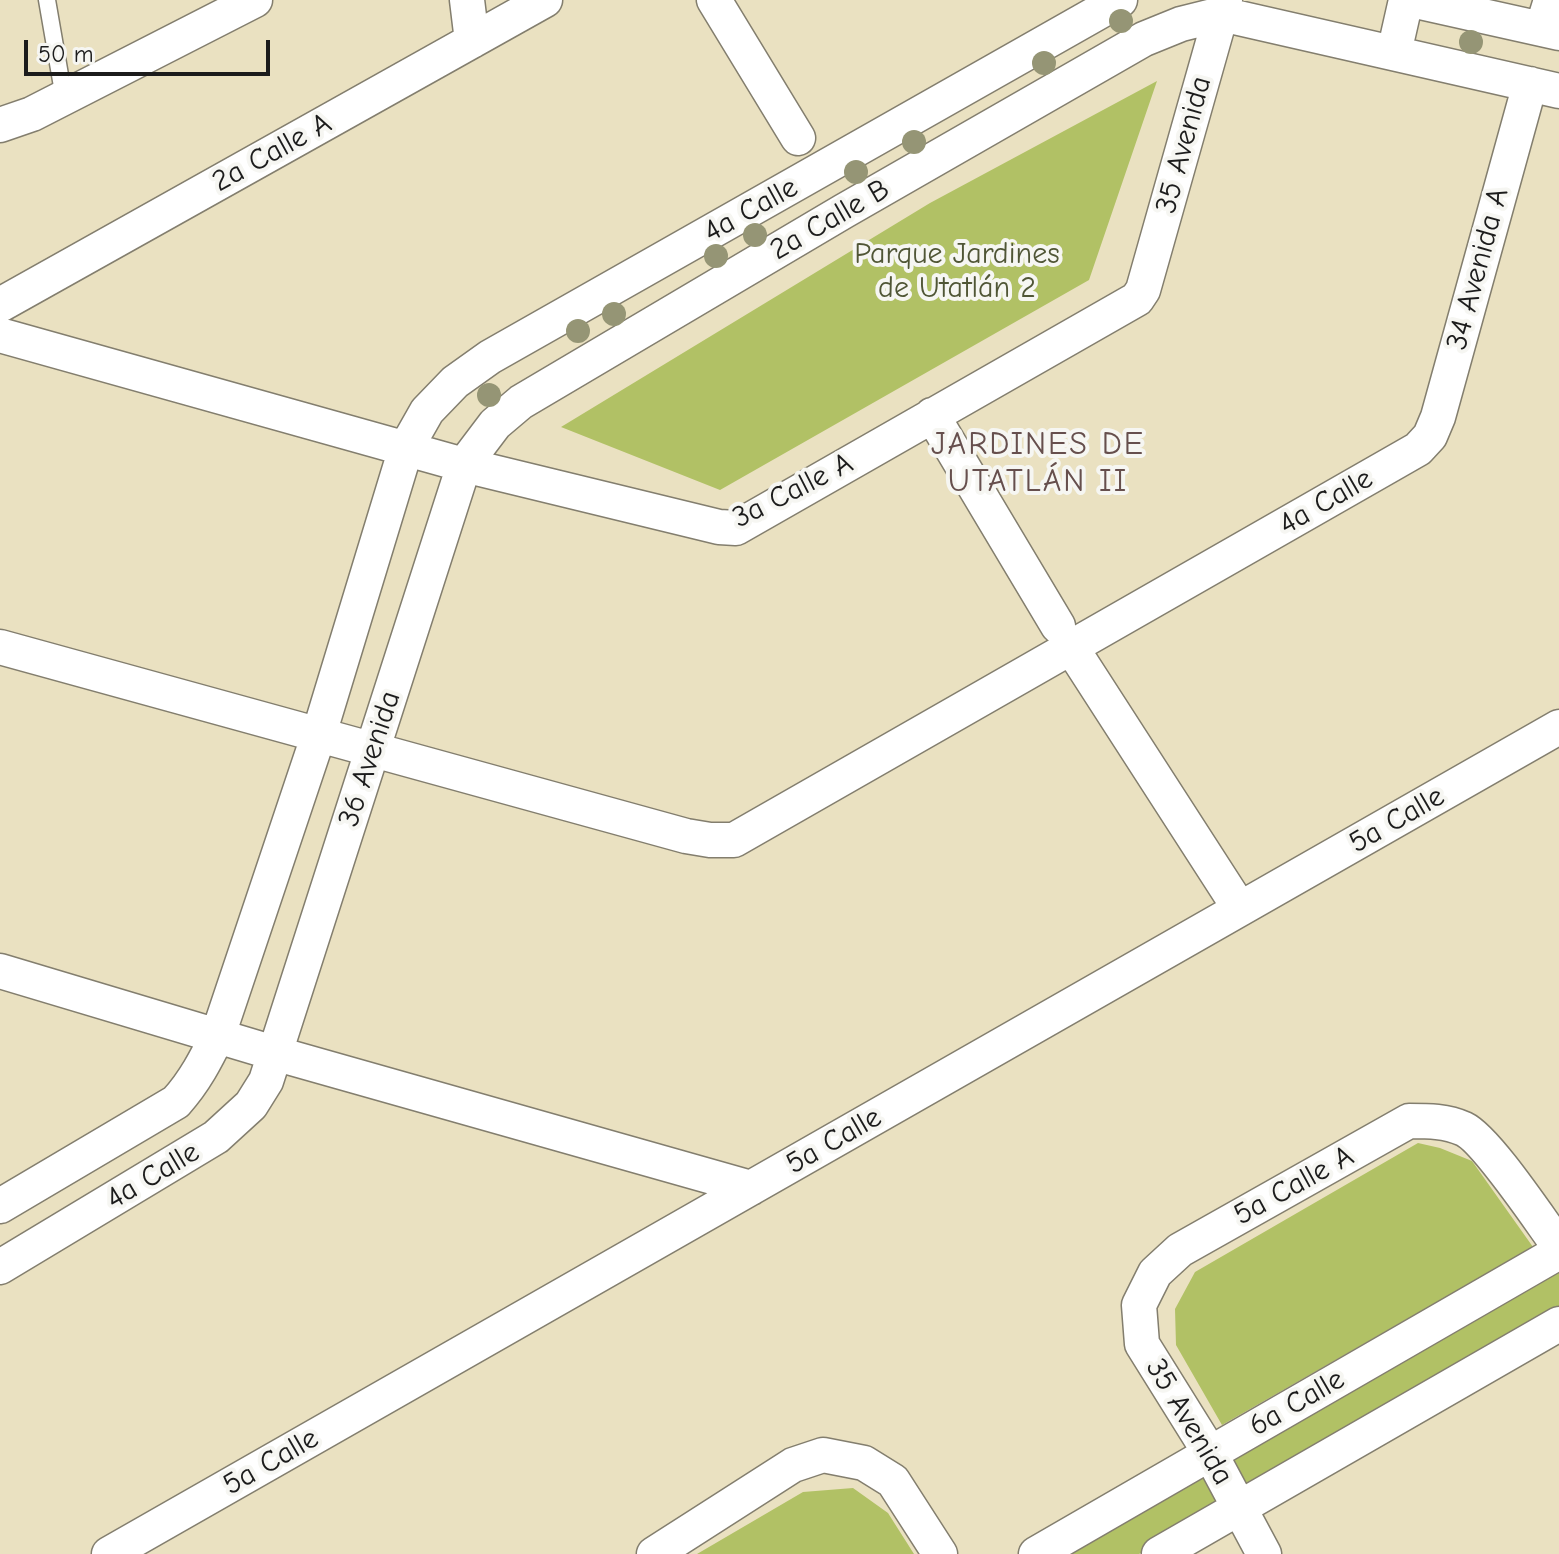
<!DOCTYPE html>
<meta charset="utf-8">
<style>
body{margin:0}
#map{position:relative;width:1559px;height:1554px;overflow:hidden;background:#eae1c1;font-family:"Comic Neue",sans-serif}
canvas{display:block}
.scale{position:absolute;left:24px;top:40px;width:246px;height:36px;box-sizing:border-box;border:4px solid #1c1c1c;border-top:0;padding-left:10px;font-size:24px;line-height:28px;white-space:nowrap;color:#1c1c1c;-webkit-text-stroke:6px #f6f6f2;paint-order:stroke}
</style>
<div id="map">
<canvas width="1559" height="1554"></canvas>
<div class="scale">50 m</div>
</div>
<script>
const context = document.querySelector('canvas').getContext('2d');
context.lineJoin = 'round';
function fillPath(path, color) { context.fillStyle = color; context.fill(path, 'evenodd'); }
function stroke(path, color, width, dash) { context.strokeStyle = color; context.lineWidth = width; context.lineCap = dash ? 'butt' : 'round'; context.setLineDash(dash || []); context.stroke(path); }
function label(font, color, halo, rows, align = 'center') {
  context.font = font + ' "Comic Neue",sans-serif'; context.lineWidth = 8; context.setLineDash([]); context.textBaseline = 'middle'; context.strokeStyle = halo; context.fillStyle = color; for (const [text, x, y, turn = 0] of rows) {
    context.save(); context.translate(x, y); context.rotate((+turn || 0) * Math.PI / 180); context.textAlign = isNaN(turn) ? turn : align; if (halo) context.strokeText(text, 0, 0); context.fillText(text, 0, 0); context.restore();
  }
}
fillPath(new Path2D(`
 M1157 81 1089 280 720 490 561 427 930 203Z
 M1418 1143 1440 1148 1472 1161 1533 1247 1222 1425 1176 1345 1175 1309 1195 1272Z
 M1559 1265V1312L1245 1492 1227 1456Z
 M1203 1470 1223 1506 1139 1554H1061Z
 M853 1488 888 1513 914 1554H697L803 1492Z`), '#b1c165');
const lane = new Path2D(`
 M47 0 64 98`);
const street = new Path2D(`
 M467 0 472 41
 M714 0 798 138
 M1411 0 1559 33
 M1542 29 1551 0
 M1394 53 1406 0
 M0 125 32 114 255 0
 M0 305 545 0
 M0 335 464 465 719 527 736 528 1137 299 1143 290 1225 0
 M932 415 1058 626
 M0 647 686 836 710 840H734L1418 449 1430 436 1438 417 1530 84
 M1071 647 1240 909
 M0 971 274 1053 751 1188
 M0 1206 176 1102C195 1081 206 1059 218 1035L319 734 406 448 427 411 455 382 490 357 1120 0
 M0 1267 216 1137 251 1105 266 1081 464 465 495 424 521 402 844 211 1144 39 1181 24 1221 14 1559 91
 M109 1554 1559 727
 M654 1554 793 1465 823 1455 864 1463 893 1481 940 1554
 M1036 1554 1559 1252
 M1159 1554 1559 1324
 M1264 1554 1210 1453 1142 1344 1139 1305 1155 1273 1180 1250 1409 1121C1429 1121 1446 1121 1464 1129 1487 1140 1541 1222 1559 1246`);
stroke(lane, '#837e6e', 19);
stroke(street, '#837e6e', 37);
stroke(lane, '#fff', 16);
stroke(street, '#fff', 34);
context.fillStyle = '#959575';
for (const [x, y] of [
 [1121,21],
 [1471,42],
 [1044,63],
 [914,142],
 [856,172],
 [755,235],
 [716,256],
 [614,314],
 [578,331],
 [489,395]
]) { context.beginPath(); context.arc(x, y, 12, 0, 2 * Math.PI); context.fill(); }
label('30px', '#1c1c1c', '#f6f6f2', [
 ["35 Avenida",1184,145,-75],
 ["2a Calle A",272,153,-29],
 ["4a Calle",751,210,-29],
 ["2a Calle B",830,220,-30],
 ["34 Avenida A",1478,269,-75],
 ["3a Calle A",793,491,-27],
 ["4a Calle",1326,502,-30],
 ["36 Avenida",370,759,-72],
 ["5a Calle",1397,820,-30],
 ["5a Calle",834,1141,-30],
 ["4a Calle",153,1176,-31],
 ["5a Calle A",1294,1186,-29],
 ["6a Calle",1297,1403,-30],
 ["35 Avenida",1189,1422,59],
 ["5a Calle",271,1462,-30]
]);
label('30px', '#505636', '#f6f6f2', [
 ["Parque Jardines",957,255],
 ["de Utatlán 2",957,289]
]);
context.letterSpacing = '2px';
label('32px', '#664f4d', '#f6f6f2', [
 ["JARDINES DE",1038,445],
 ["UTATLÁN II",1038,482]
]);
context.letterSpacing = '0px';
</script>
